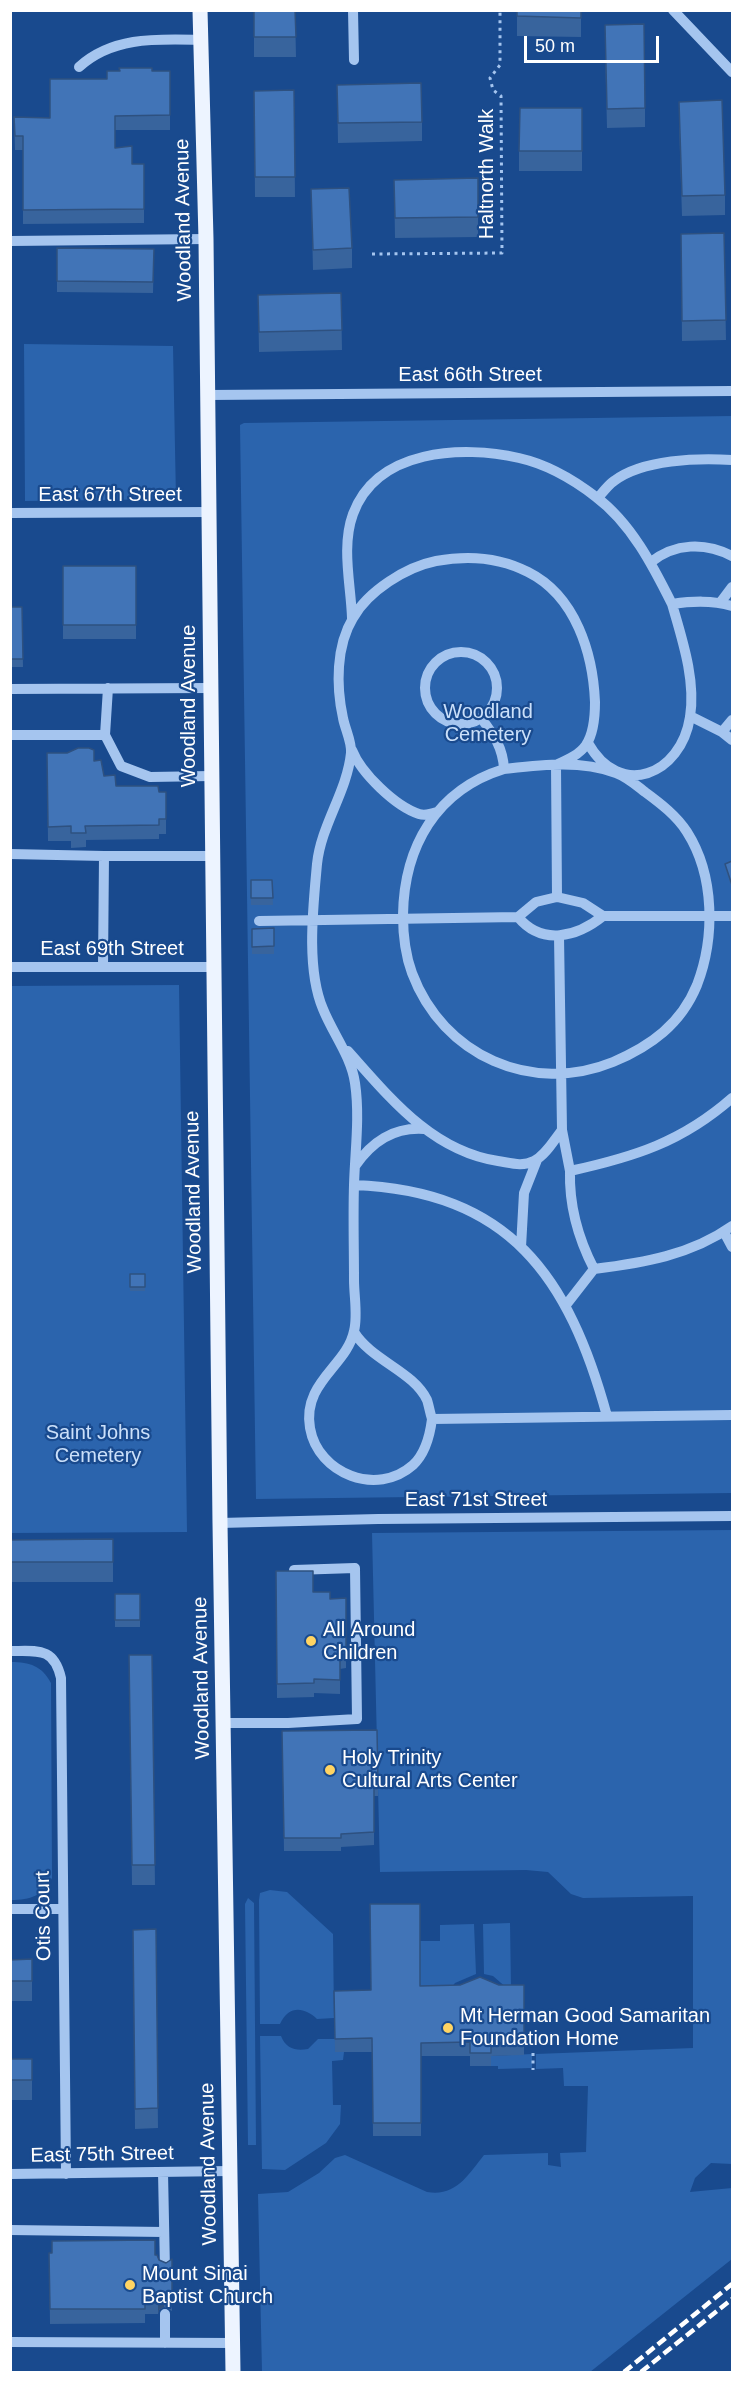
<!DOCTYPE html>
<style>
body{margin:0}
#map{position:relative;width:743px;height:2383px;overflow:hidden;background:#194a8e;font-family:Arial,sans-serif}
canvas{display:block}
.frame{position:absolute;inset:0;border:12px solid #fff;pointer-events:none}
.scale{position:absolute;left:524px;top:36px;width:135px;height:27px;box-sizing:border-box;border:3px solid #fff;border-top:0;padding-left:8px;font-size:18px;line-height:21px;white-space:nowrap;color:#fff;-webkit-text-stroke:4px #194a8e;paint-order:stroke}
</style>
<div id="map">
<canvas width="743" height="2383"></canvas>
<div class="frame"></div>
<div class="scale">50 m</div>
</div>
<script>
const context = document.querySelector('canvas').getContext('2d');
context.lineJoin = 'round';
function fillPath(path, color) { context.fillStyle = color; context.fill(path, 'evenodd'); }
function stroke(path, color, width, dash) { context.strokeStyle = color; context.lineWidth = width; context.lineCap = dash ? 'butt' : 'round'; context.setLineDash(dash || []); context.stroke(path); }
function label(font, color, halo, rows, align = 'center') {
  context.font = font + ' Arial,sans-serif'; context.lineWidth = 4.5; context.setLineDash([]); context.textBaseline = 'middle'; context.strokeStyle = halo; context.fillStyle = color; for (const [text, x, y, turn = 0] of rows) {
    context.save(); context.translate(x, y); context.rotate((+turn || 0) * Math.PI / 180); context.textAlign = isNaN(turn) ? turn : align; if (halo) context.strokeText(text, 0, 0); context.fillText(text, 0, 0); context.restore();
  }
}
fillPath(new Path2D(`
 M24 344 173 346 176 499 25 501Z
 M732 416V1493L256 1499 240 425 244 423Z
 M179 985 187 1532 11 1533 10 986Z
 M732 1530V2164L711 2163 695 2178 690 2192 732 2188V2259L590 2372H262L258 2194 288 2192 319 2173 335 2158 345 2155 427 2192C456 2197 468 2175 484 2155L548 2153V2165L561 2167 560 2153 586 2152 588 2086H564L563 2068 536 2069V2054L693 2048V1896L583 1898 571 1894 548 1872 526 1870 380 1872 372 1533Z
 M11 1662C30 1662 42 1666 51 1683L52 1878C42 1896 31 1900 11 1900Z
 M270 1890 287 1892 333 1934 334 2018 317 2019C304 2007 289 2005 280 2024H260L259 1900 260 1893Z
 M248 1898 254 1903 256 2145H248L245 1904Z
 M510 1923 511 1989H508L493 1976 484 1974 483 1924Z
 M474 1924 476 1974 455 1983 449 1990 420 1996V1941H440V1925Z
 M260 2036H281C286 2049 296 2051 308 2049L318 2039H335V2052H344L343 2060 332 2061 333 2105H341L340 2124 326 2143 285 2170 262 2169Z
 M532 2054V2068L498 2069V2066H491V2056Z`), '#2b64ad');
stroke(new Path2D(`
 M372 254 502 253 501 96 493 90 490 78 500 65V10
 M533 2053V2070`), '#a5c5ef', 3, [3, 4.5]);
stroke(new Path2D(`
 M353 10 354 60
 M673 10 732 72
 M79 67C113 36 158 39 201 40
 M10 241 206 239
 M208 395 732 391
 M598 498C603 492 608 485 614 481 643 459 698 458 732 460
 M10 513 209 512
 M651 562C675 543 705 542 732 556
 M720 603 732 587
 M352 618C351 585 341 547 353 514 377 449 462 445 519 458 546 464 574 480 596 497 631 523 653 566 672 604
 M425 688a36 36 0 1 1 72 0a36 36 0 1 1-72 0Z
 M10 689 210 688
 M690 716 722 732 732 740
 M481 718C494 735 503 748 504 769 541 765 580 760 616 773 627 777 636 785 645 792 660 803 677 816 687 832 715 876 715 938 697 985 681 1024 651 1046 613 1062 532 1095 443 1056 412 973 405 954 403 935 403 915 404 847 436 790 504 769
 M722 732 732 720
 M10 735H105L108 688
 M105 735 121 766 150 777 211 776
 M588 743C620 800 681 775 690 717 696 680 682 639 672 604 693 601 712 600 732 606
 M352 750C361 773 395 806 419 814 425 816 431 814 437 812
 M10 854 104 856 103 967
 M104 856H211
 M557 897 556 765C567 760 579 755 586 745 594 733 595 716 595 702 593 654 576 596 528 572 499 557 468 555 436 561 406 567 368 591 353 618 336 646 336 686 343 718 345 729 352 742 351 753 347 792 321 825 317 864 313 908 306 969 323 1009 333 1034 351 1056 355 1083 360 1117 355 1151 354 1185 353 1217 354 1248 354 1280 354 1296 358 1316 354 1331 347 1366 302 1382 310 1428 318 1474 377 1497 413 1465 426 1453 430 1435 432 1419L732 1415
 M518 917C542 946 577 937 603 916
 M259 921 518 917 536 902 557 897 583 903 603 916H732
 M559 936 562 1130 570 1171C634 1157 682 1142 732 1098
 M10 967H213
 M348 1051C390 1098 432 1151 498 1161 511 1163 522 1167 534 1161 546 1155 554 1140 562 1130
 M355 1166C372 1142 393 1127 424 1129
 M570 1171C569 1206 578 1238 594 1269 643 1263 691 1255 732 1226
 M354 1185C510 1191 569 1277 607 1416
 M724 1232 732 1247
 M521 1247 524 1193 537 1160
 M566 1305 594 1269
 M354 1332C372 1361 413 1371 427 1400 429 1406 430 1413 432 1419
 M220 1523 378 1519 732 1516
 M10 1651C38 1651 54 1647 61 1678L66 2174
 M223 1723H288L357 1719 355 1568 294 1570
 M10 1909H62
 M163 2172 165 2270
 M10 2174 230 2171
 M10 2230 164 2232
 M165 2314V2343
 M10 2342 233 2343`), '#a5c5ef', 10);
stroke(new Path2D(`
 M200 10 206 239 220 1523 233 2372`), '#edf4ff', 15);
stroke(new Path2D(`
 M624 2372 732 2284
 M641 2372 732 2299`), '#fff', 4.5, [10, 4.5]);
fillPath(new Path2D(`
 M254 10H295L296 57H254Z
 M517 10H581V37L517 36Z
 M605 45 645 108V127L607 128Z
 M119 68 152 71H170V130H115V148L132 164H144V223L23 224V150H15L14 117 50 118 119 71Z
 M337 85 422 122V141L338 143Z
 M294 90 295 197H255L254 91Z
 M582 108V171H519V151Z
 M679 121 725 195V215L682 216Z
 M394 180 478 217V237L395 238Z
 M311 189 352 248V268L313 270Z
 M724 233 726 340 682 341 681 234Z
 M57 248 154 249 153 293 57 292Z
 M341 293 342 350 259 352 258 295Z
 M63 566H136V639H63Z
 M10 607H22L23 667H10Z
 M47 753H67L94 761 104 776 116 786 159 792H166V834H159V839L86 840V847L71 848V841H48Z
 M732 861V889L725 867V864Z
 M251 880H272L273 905H251Z
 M274 928V954H252V929Z
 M130 1274H145V1291H130Z
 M113 1539V1582H10V1540Z
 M276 1571 313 1592 330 1599 346 1598V1668L340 1669V1694L314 1693V1697L277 1698Z
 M115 1594H140V1627H115Z
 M129 1655H152L155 1885H132Z
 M282 1731 378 1783V1796H374V1845L341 1847V1851H284Z
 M156 1929 158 2128 135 2129 133 1930Z
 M32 1959V2001H10V1960Z
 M524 1985V2055L491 2056V2066H470V2056H421V2136H373L372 2052H335L334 2005 371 1990 420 1986Z
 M10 2059H32V2100H10Z
 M49 2253 155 2255 159 2260 166 2263 172 2259V2311L164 2307 159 2310 158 2314H145V2323L50 2324Z`), '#38649d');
fillPath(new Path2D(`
 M164 2292V2307L159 2310 158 2314V2300L159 2295Z`), '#2e5180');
const building = new Path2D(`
 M254 10H295L296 37H254Z
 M517 10H581V18L517 16Z
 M644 24 645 108 607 109 605 25Z
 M119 68H152V71H170V115L115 116V148L132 146V164H144V209L23 210V136H15L14 117 50 118V79H107V71H120Z
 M421 83 422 122 338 123 337 85Z
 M294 90 295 177H255L254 91Z
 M722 100 725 195 682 196 679 102Z
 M520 108H582V151H519Z
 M478 178V217L395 218 394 180Z
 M349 188 352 248 313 250 311 189Z
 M724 233 726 320 682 321 681 234Z
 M57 248 154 249 153 282 57 281Z
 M341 293 342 330 259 332 258 295Z
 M63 566H136V625H63Z
 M10 607H22L23 659H10Z
 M78 748H89L94 750V761L101 760 104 776 115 775 116 786H158L159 792H166V819H159V825L85 826 86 833H71V826L48 827 47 753H67Z
 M732 861V885L725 864Z
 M251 880H272L273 898H251Z
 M274 928V946L252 947V929Z
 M130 1274H145V1287H130Z
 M113 1539V1562H10V1540Z
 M276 1571H313V1592H330V1599L346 1598V1654L340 1655V1680L314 1679V1683L277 1684Z
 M115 1594H140V1620H115Z
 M129 1655H152L155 1865H132Z
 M377 1730 378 1783H374V1832L341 1834V1838H284L282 1731Z
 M370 1904H420V1986L460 1985 480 1977 499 1985H524V2042L491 2043V2053H470V2042L421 2043V2123H373L372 2038 335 2039 334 1991 371 1990Z
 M156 1929 158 2108 135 2109 133 1930Z
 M32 1959V1981H10V1960Z
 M10 2059H32V2080H10Z
 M155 2240V2255H157L159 2260 166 2263 172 2259V2296L164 2292 159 2295 158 2300H145V2309H50L49 2253H52V2241Z`);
fillPath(building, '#4174b7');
stroke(building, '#2e5180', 1.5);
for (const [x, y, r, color] of [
 [311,1641,6,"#ffd463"],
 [330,1770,6,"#ffd463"],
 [448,2028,6,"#ffd463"],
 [130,2285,6,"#ffd463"]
]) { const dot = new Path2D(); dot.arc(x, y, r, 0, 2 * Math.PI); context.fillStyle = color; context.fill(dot); stroke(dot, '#194a8e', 2); }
label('20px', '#fff', '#194a8e', [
 ["Haltnorth Walk",487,174,-90],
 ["Woodland Avenue",184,220,-91],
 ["East 66th Street",470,375],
 ["East 67th Street",110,495],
 ["Woodland Avenue",189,706,-90],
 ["East 69th Street",112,949],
 ["Woodland Avenue",194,1192,-91],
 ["East 71st Street",476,1500],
 ["Woodland Avenue",202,1678,-91],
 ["Otis Court",44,1916,-91],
 ["East 75th Street",102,2155,-1],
 ["Woodland Avenue",209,2164,-91]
]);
label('20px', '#cbe0fa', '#194a8e', [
 ["Woodland",488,712],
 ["Cemetery",488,735],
 ["Saint Johns",98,1433],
 ["Cemetery",98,1456]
]);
label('20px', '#fff', '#194a8e', [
 ["All Around",323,1630],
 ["Children",323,1653],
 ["Holy Trinity",342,1758],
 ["Cultural Arts Center",342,1781],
 ["Mt Herman Good Samaritan",460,2016],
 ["Foundation Home",460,2039],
 ["Mount Sinai",142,2274],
 ["Baptist Church",142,2297]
], 'left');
</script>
